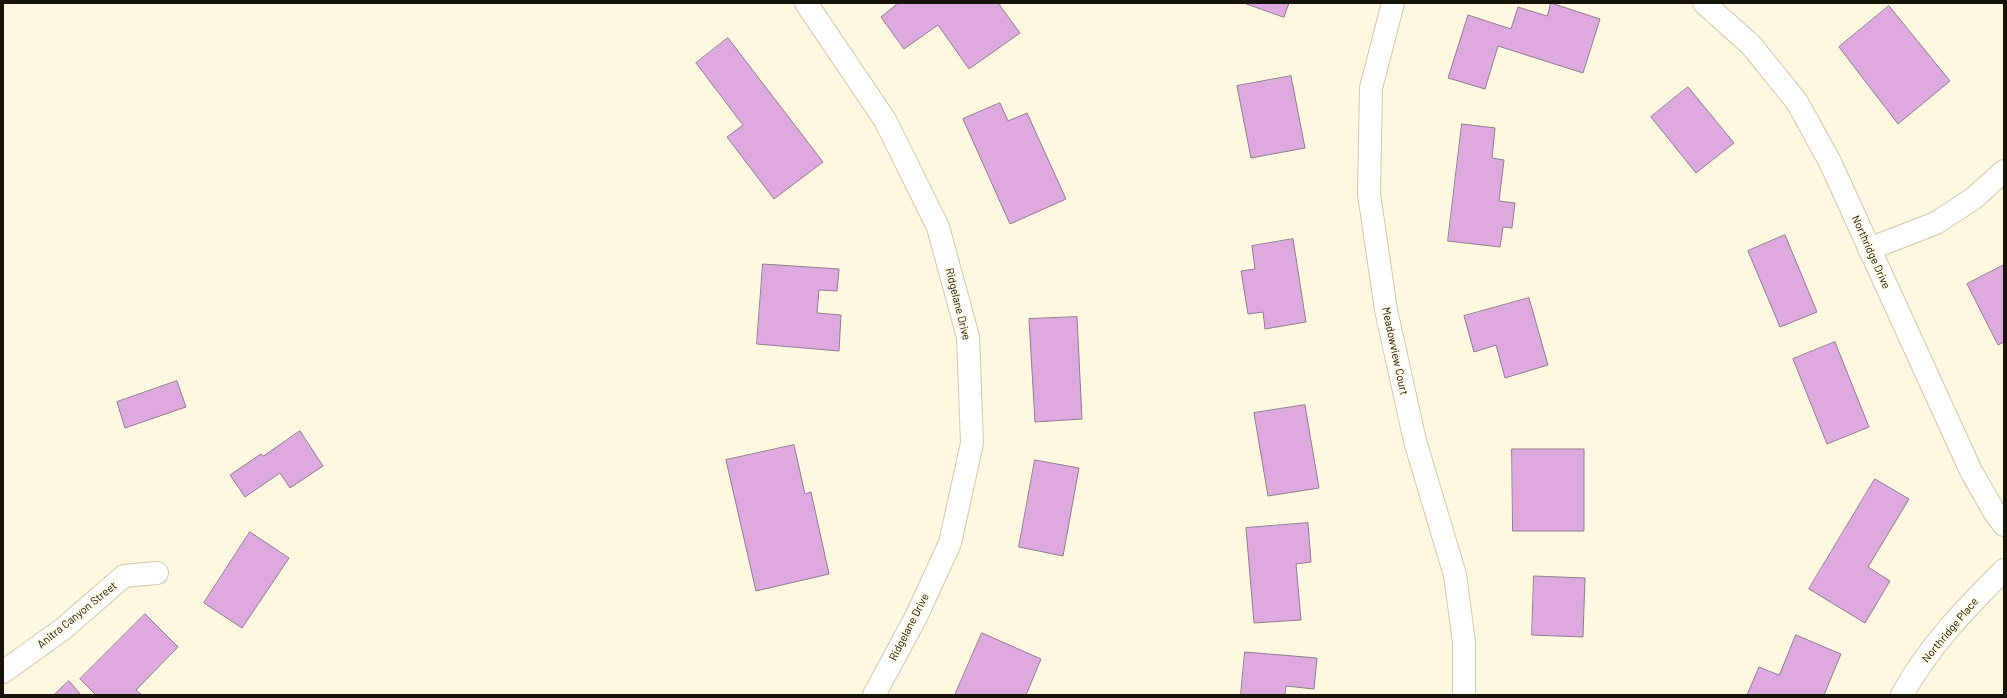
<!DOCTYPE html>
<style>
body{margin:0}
#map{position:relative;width:2007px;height:698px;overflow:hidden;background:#fff7df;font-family:Barlow,sans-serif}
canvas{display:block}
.frame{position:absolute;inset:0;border:4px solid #161309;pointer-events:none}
</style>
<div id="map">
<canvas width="2007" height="698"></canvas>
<div class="frame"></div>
</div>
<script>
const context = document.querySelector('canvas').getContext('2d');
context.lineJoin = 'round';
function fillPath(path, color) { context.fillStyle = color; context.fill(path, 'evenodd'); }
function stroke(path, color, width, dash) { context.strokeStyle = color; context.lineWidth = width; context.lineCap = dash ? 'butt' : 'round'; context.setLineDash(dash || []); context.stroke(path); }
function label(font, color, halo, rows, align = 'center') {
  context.font = font + ' Barlow,sans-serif'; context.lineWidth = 3; context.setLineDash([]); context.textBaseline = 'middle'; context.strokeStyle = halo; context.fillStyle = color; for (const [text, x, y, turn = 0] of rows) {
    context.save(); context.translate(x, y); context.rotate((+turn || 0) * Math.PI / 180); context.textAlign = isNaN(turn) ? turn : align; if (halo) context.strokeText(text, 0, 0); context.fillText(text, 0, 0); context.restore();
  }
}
const building = new Path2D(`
 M895 3H998L1020 33 969 69 938 25 904 49 881 17 896 5Z
 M1244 3H1289L1284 17Z
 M1551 3 1600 19 1583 73 1498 46 1485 89 1448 78 1468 15 1511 29 1518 7 1547 16Z
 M1889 6 1950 81 1898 124 1839 47Z
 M728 38 823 162 774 199 727 137 743 125 696 63Z
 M1291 76 1305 148 1251 158 1237 86Z
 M1688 87 1734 143 1696 173 1651 117Z
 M1000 103 1008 121 1027 113 1066 199 1010 224 963 119Z
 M1462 124 1495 128 1492 158 1504 160 1499 201 1515 203 1512 228 1503 227 1500 247 1448 241Z
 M1785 235 1817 312 1780 327 1748 251Z
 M1293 239 1306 322 1265 329 1263 312 1248 314 1241 271 1255 269 1252 246Z
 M763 264 839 269 837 291 819 290 817 313 841 315 839 351 757 344Z
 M2004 265V342L1998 345 1967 284Z
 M1529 298 1548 365 1505 378 1496 345 1474 352 1464 316Z
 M1077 317 1082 419 1035 422 1029 319Z
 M1835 342 1869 427 1827 444 1793 359Z
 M177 381 186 407 125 428 117 402Z
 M1305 405 1319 488 1268 496 1254 413Z
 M300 431 323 466 290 488 280 473 245 497 230 475 261 454 263 456Z
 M794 445 805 494 811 492 829 574 756 591 726 460Z
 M1512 449H1584V531H1513Z
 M1035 460 1079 468 1063 556 1019 547Z
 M1875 479 1909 499 1868 567 1890 581 1865 623 1809 589Z
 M1308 523 1311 562 1296 564 1301 620 1254 623 1246 528Z
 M250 532 289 558 242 628 204 603Z
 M1534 576 1585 578 1583 637 1532 635Z
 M145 614 178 647 136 690 142 695H96L80 679Z
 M982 633 1041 659 1026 695H955Z
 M1796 635 1841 654 1824 695H1747L1759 667 1779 675Z
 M1245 652 1317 658 1314 689 1286 686 1285 695H1241Z
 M69 681 81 695H54Z`);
fillPath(building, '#dda9de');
stroke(building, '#917d92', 1);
const minor = new Path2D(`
 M806 3 885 120 938 227 968 337 972 443 950 543 916 617 874 695
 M1393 3 1371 88 1369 194 1386 310 1415 441 1455 575 1464 642V695
 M1704 3 1751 45 1797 102 1830 162 1971 471 1995 513 2004 525
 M1869 249 1936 223 1974 198 2004 171
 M3 672 63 629 124 576 157 573
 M1902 695C1928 647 1966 608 2004 570`);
stroke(minor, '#d1c8ab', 24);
stroke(minor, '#fff', 22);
label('11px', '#161309', '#fff7df', [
 ["Northridge Drive",1871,252,66],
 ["Ridgelane Drive",958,304,76],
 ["Meadowview Court",1395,351,78],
 ["Anitra Canyon Street",77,615,-39],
 ["Ridgelane Drive",909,627,-63],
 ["Northridge Place",1950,630,-50]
]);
</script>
